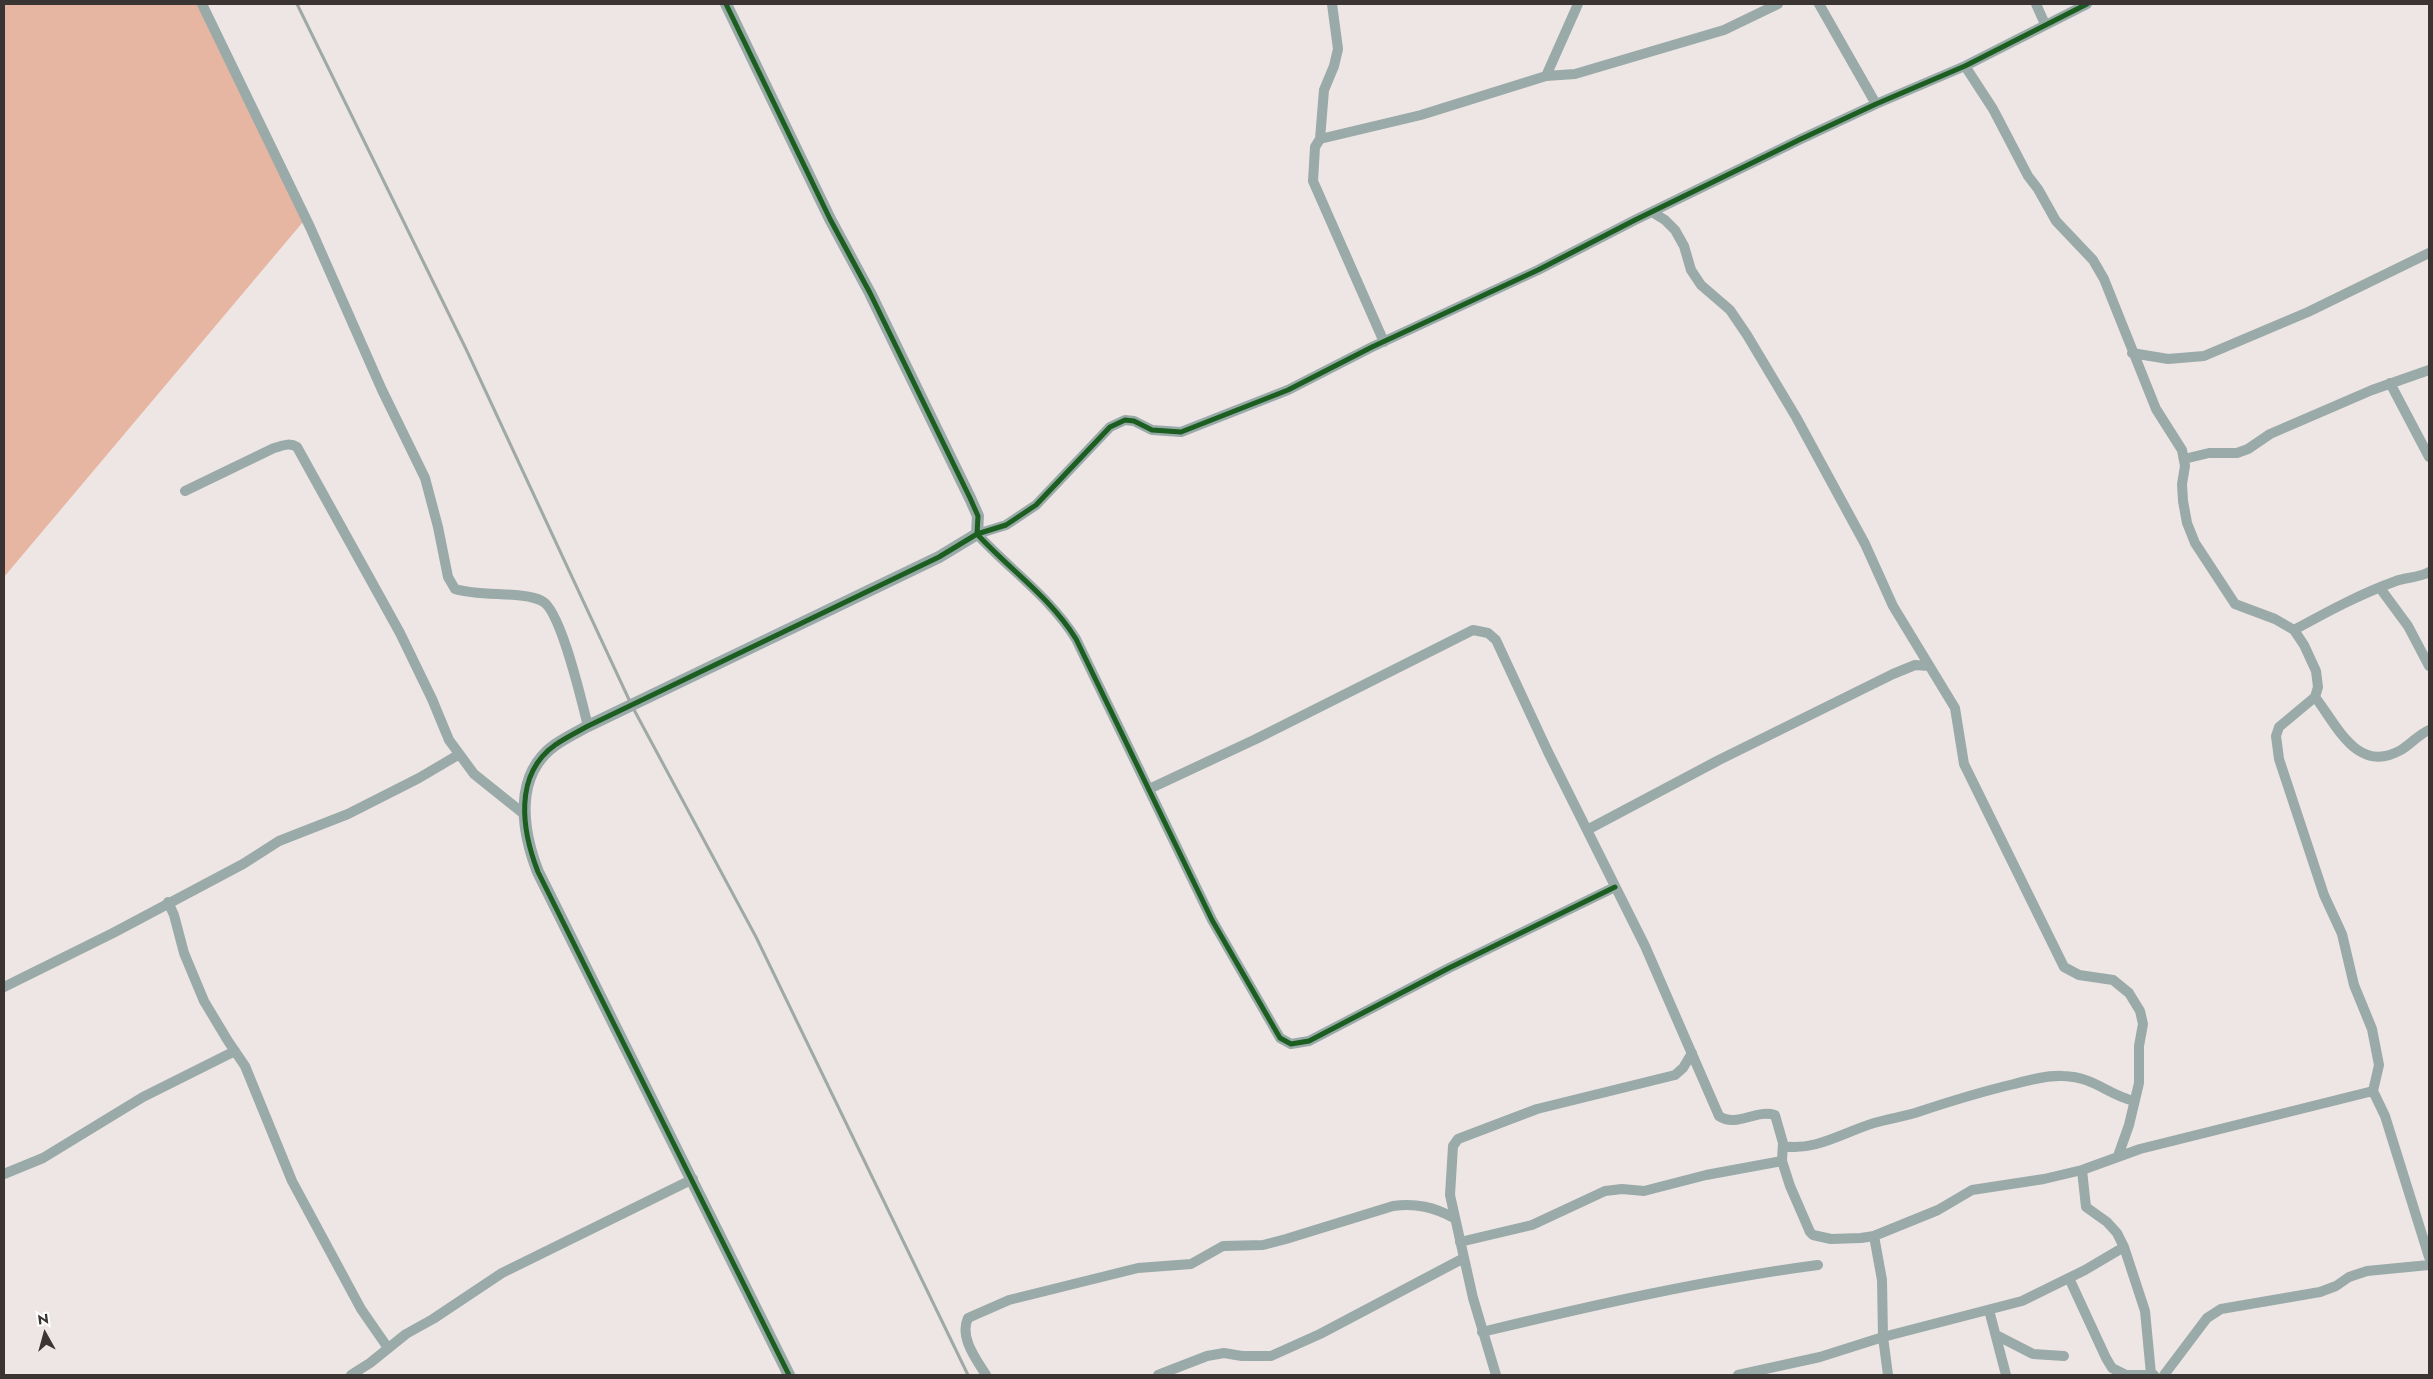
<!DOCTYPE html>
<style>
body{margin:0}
#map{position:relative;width:2433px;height:1379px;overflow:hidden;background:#ede6e4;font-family:Jost,sans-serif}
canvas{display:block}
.frame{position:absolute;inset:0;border:5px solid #3a3533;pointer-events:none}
.north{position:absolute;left:20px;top:1309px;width:50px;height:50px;-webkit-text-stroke:4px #fff;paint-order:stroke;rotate:353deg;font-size:14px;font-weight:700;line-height:20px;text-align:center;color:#3a3533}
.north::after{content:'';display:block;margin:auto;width:18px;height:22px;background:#3a3533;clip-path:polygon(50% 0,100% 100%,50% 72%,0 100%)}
</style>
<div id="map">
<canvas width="2433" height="1379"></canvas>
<div class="frame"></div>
<div class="north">N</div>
</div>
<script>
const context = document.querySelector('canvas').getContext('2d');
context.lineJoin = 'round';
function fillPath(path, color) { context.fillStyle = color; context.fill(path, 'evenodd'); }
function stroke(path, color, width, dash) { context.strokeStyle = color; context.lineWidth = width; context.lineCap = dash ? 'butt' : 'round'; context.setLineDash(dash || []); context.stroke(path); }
fillPath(new Path2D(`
 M4 4H207L308 216 4 577Z`), '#e7b6a2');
stroke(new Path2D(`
 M202 4 310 227 382 390 425 478 438 527 448 577 455 589C480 597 523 591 542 601 561 610 582 703 588 726
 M1332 4 1338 49 1334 66 1324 90 1320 139 1315 147 1313 181 1384 342
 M1819 4 1876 104
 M2036 4 2045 24
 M1965 66 1993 109 2028 176 2038 189 2056 221 2093 260 2104 279 2156 409 2182 450 2185 466 2182 484 2183 501 2187 523 2195 543 2235 604 2275 619 2294 630 2304 645 2316 671 2318 687 2315 697 2279 727 2276 736 2279 759 2324 895 2342 934 2354 985 2372 1029 2379 1065 2373 1091 2385 1116 2429 1257
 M1546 76 1578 4
 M1320 139 1421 115 1546 76 1575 74 1724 30 1778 4
 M1652 212 1665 220 1675 230 1684 246 1691 270 1701 285 1730 310 1747 335 1796 417 1865 544 1893 606 1955 708 1964 764 2064 967 2079 975 2113 980 2129 993 2140 1011 2143 1024 2139 1046V1083L2129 1125 2118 1156
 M2132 353 2168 359 2204 356 2308 312 2429 253
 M2390 383 2429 457
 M2184 459 2209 453H2237L2248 449 2270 434 2372 390 2429 370
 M185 491 274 448C282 446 289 442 297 447L400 633 432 699 449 740 474 774 524 814
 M2380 588 2408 626 2429 666
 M2294 630C2327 612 2360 594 2396 581 2407 577 2419 578 2429 572
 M2315 697C2337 725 2357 775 2401 750 2411 744 2418 735 2429 730
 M1149 789 1256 739 1473 630 1488 633 1496 640 1548 752 1645 946 1719 1116C1737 1128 1755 1109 1775 1115L1783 1143 1782 1161 1790 1186 1810 1232 1813 1235 1831 1239 1861 1238 1874 1236 1938 1210 1972 1190 2044 1179 2082 1170 2140 1149 2373 1091
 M1587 830 1719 760 1893 674 1915 665 1929 666
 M1615 887 1449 968 1309 1041 1291 1044 1280 1038 1212 920 1076 639C1050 597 1010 570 977 534L1006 525 1036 505 1110 427 1125 420 1134 421 1152 430 1181 432 1288 390 1372 347 1538 270 1635 220 1801 139 1876 104 1965 66 2087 4
 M168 902 174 915 184 953 204 1001 228 1041 245 1066 292 1181 361 1309 388 1348
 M4 987 113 933 243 864 279 841 348 814 419 778 458 755
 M1783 1146C1814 1152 1844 1132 1874 1123 1887 1119 1901 1117 1915 1113 1948 1102 1980 1092 2014 1084 2029 1080 2047 1075 2063 1076 2095 1077 2106 1094 2134 1101
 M2082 1170 2086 1207 2107 1222 2117 1233 2124 1247 2145 1311 2151 1374
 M4 1174 43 1158 143 1097 235 1051
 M1874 1236 1882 1280 1883 1337 1888 1375
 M1460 1242 1532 1225 1605 1191 1622 1189 1644 1191 1706 1175 1782 1161
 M2069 1278 2106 1358 2112 1368 2126 1375
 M1989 1310 2006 1375
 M1482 1332C1594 1305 1704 1280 1818 1265
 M1996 1335 2033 1354 2064 1356
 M351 1375 370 1363 406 1334 433 1319 502 1273 693 1179
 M986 1375C976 1359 959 1337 968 1318L1009 1300 1138 1268 1191 1264 1223 1246 1263 1245 1286 1239 1393 1206C1416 1203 1434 1207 1454 1218
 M1158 1375 1207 1356 1224 1353 1242 1356H1271L1320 1334 1464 1258
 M1496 1375 1473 1298 1450 1195 1453 1146 1458 1139 1537 1109 1675 1075 1683 1068 1692 1053
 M1738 1375 1820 1357 1883 1337 2022 1301 2085 1270 2124 1247
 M2127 1375H2154
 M2164 1375 2207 1318 2221 1309 2320 1292 2336 1286 2349 1277 2367 1271 2429 1265`), '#99aaa9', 10);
stroke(new Path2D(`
 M726 4 830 219 870 293 970 498 978 516 977 534 939 557 588 726C577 732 565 738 555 745 513 775 522 831 538 872L789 1375`), '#99aaa9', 12);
stroke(new Path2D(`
 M297 4 466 349 632 706 756 937 968 1375`), '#9fa9a8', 3);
stroke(new Path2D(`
 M726 4 830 219 870 293 970 498 978 516 977 534 939 557 588 726C577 732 565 738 555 745 513 775 522 831 538 872L789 1375
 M1615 887 1449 968 1309 1041 1291 1044 1280 1038 1212 920 1076 639C1050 597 1010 570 977 534L1006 525 1036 505 1110 427 1125 420 1134 421 1152 430 1181 432 1288 390 1372 347 1538 270 1635 220 1801 139 1876 104 1965 66 2087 4`), '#1b5e20', 5);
</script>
